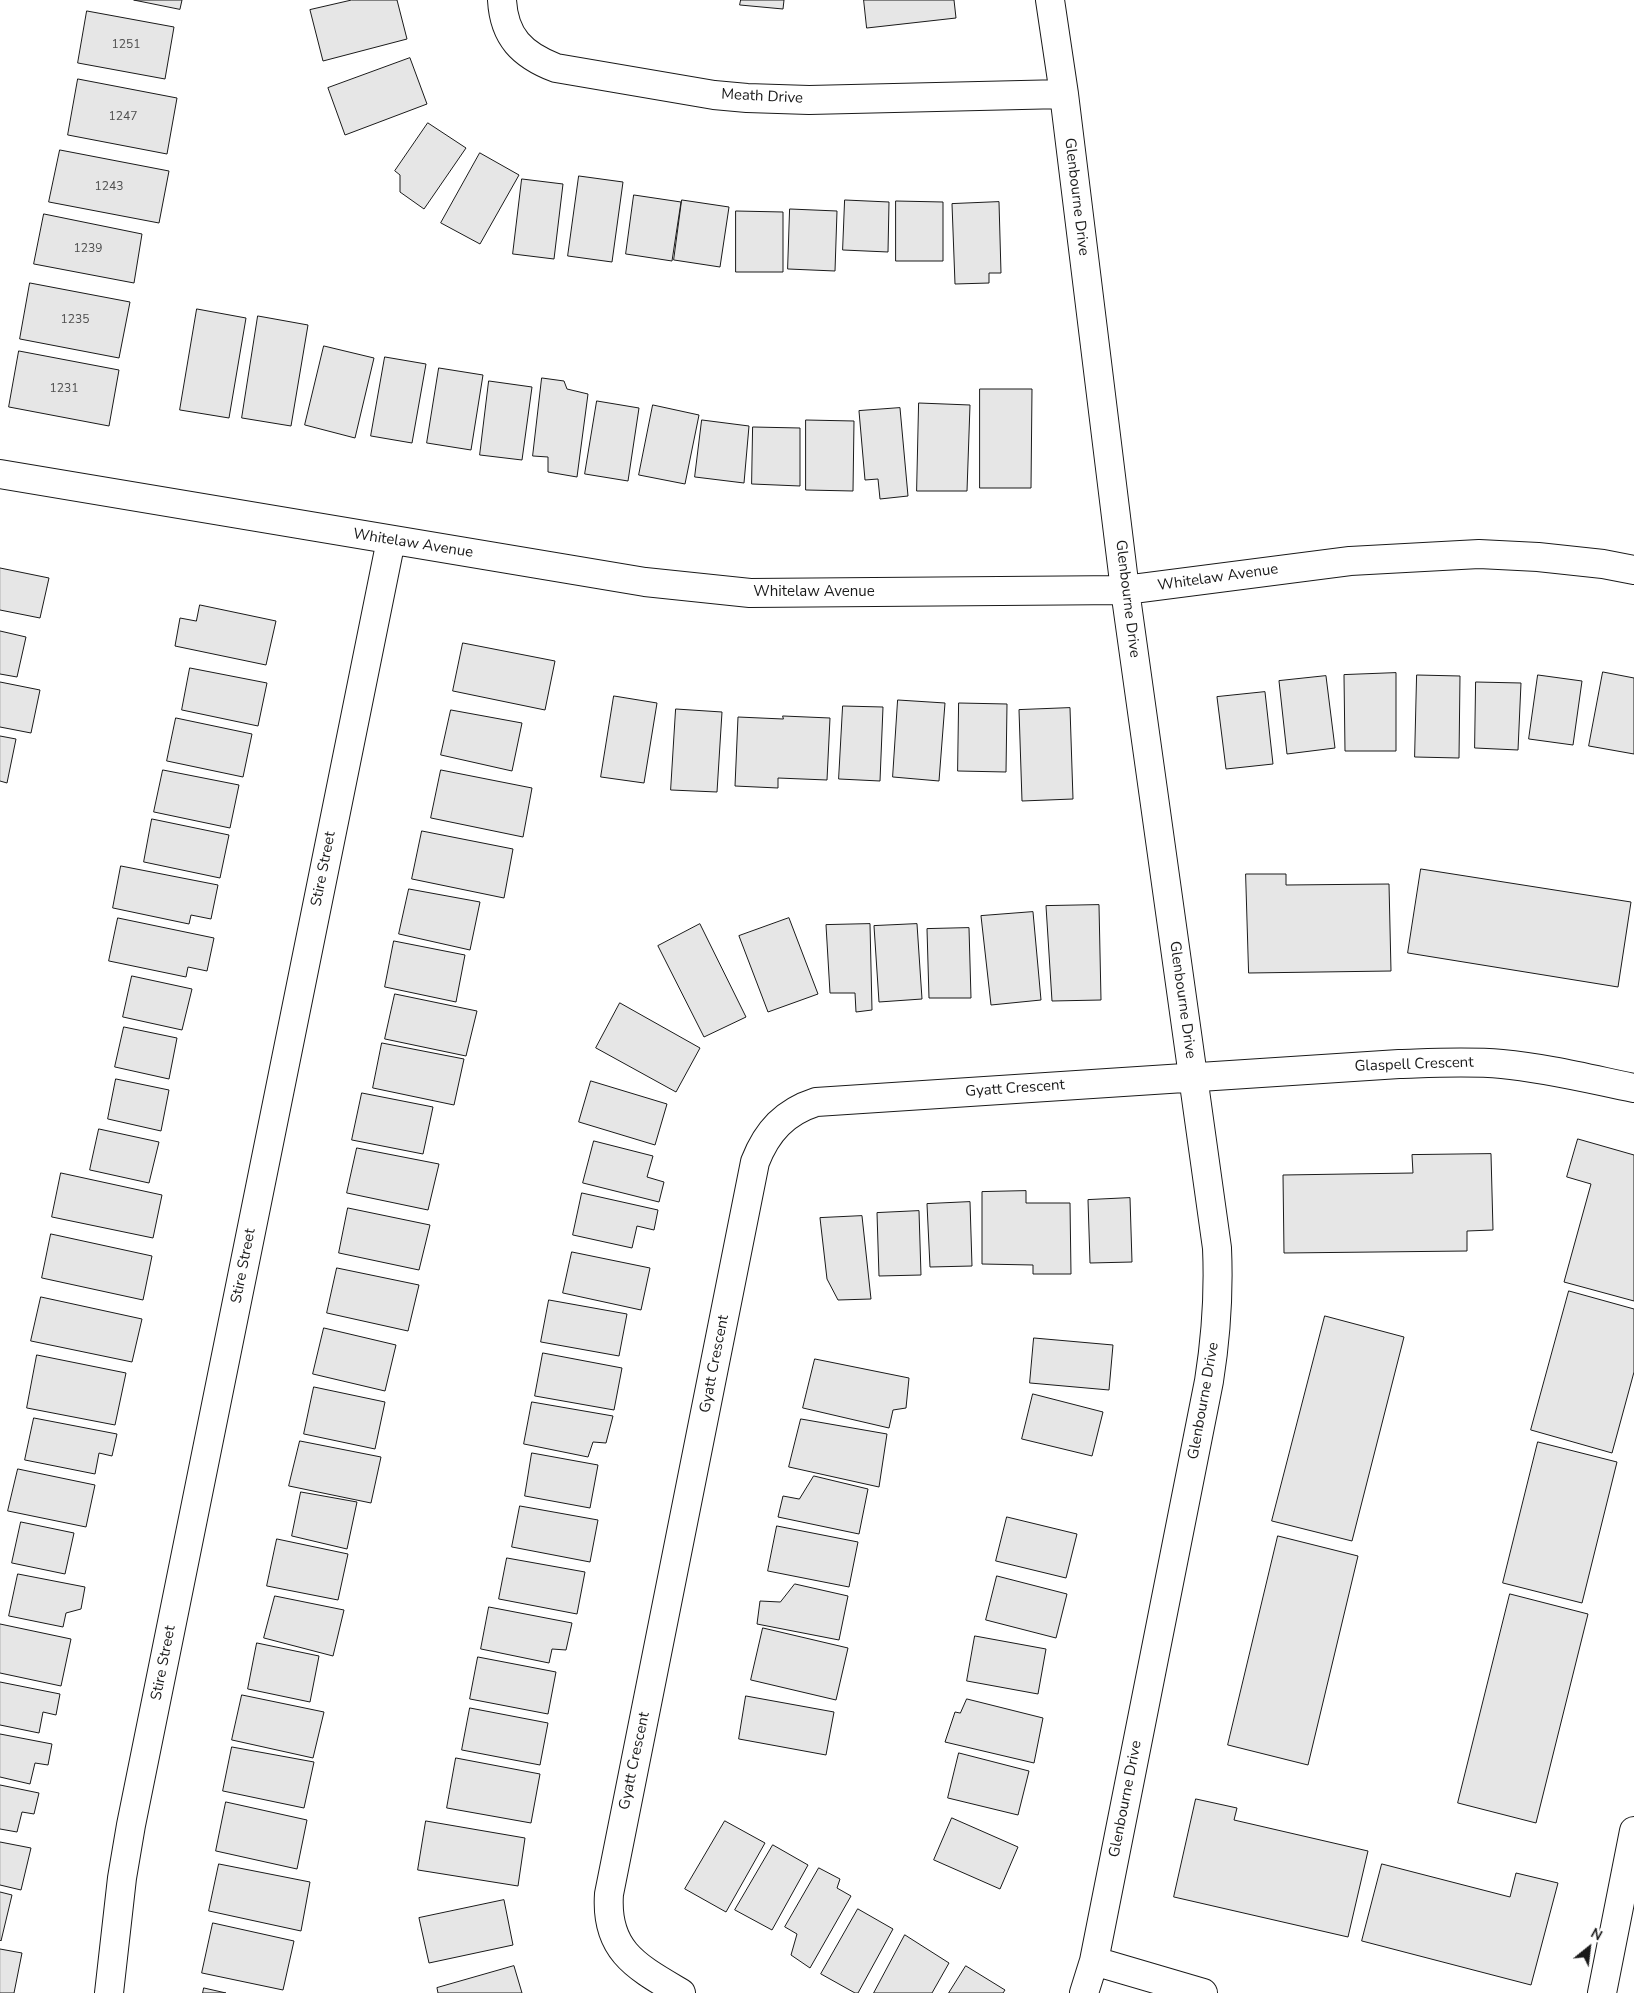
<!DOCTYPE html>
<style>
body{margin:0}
#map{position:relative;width:1634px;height:1993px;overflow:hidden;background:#fff;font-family:"Nunito Sans",sans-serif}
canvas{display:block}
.north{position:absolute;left:1564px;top:1923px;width:50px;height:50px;-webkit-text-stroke:4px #fff;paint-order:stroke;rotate:29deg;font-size:14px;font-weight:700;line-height:20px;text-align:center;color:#1a1a1a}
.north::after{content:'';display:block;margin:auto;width:18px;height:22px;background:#1a1a1a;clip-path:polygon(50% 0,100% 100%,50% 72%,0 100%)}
</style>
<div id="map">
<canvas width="1634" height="1993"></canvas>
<div class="north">N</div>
</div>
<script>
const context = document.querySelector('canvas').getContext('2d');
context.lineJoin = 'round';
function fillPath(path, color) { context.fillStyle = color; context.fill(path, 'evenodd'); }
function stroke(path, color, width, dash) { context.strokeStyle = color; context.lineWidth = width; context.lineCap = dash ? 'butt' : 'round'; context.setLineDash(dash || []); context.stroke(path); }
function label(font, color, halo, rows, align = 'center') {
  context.font = font + ' "Nunito Sans",sans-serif'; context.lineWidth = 4; context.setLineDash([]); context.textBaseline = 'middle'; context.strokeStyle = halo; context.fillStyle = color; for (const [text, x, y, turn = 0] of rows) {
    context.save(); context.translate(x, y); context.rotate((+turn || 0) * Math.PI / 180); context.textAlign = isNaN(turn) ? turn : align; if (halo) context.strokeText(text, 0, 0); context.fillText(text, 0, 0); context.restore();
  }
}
const building = new Path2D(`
 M134 0H182L180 9Z
 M352 0H397L407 39 323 61 310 10Z
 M741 0H784L783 9 740 5Z
 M864 0H954L956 18 867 28Z
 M87 11 174 27 165 79 78 63Z
 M410 58 427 104 345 135 328 88Z
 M78 79 177 98 167 154 68 135Z
 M428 123 466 148 424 209 400 192V175L395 171Z
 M60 150 169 171 159 223 49 202Z
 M480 153 519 175 480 244 441 223Z
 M579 176 623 182 612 262 568 256Z
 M522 179 563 184 554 259 513 254Z
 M634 195 681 202 672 261 626 254Z
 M682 200 729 207 720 267 674 260Z
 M845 200 889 202 888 252 843 250Z
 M896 201 943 202V261H896Z
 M999 202 1001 273H989V283L955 284 952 204Z
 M790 209 837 211 835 271 788 269Z
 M736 211 783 212V272H736Z
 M44 214 142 234 134 283 34 264Z
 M30 283 130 302 119 358 20 339Z
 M197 309 246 318 229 418 180 410Z
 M258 316 308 325 291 426 242 418Z
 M324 346 374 358 355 438 305 425Z
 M19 351 119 370 109 426 9 407Z
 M385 357 426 364 412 443 371 436Z
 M439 368 483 375 471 450 427 443Z
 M542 378 564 381 567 389 588 394 577 477 548 472V457L533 456Z
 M489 381 532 387 522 460 480 455Z
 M980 389H1032L1031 488H980Z
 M597 401 639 408 628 481 585 474Z
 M919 403 970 405 967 491H917Z
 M653 405 699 415 685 484 639 475Z
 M900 408 908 496 880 499 878 479 865 480 859 411Z
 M702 420 749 426 744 483 695 477Z
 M806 420 854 421 853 491 806 490Z
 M753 427 800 428V486L752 484Z
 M0 568 49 578 40 618 0 610Z
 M200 605 276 621 266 665 175 646 180 618 196 621Z
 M0 631 26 637 17 677 0 674Z
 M463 643 555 661 545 710 453 691Z
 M190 668 267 683 258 726 182 710Z
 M1603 672 1634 678V754L1589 746Z
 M1396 673V751H1345L1344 675Z
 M1417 675 1460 676 1459 758 1415 757Z
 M1538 675 1582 681 1573 745 1529 739Z
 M1326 676 1335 748 1287 754 1279 681Z
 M0 682 40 690 31 733 0 727Z
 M1476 682 1521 683 1518 750 1475 748Z
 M1265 692 1273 764 1226 769 1217 697Z
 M614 696 657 703 644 783 601 777Z
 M898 700 945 703 939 781 893 777Z
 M959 703 1007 704 1006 772 958 771Z
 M843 706 883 707 880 781 839 779Z
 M1070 708 1073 799 1022 801 1019 710Z
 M676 709 722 712 717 792 671 790Z
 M451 710 522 723 512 771 441 755Z
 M783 716 830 718 827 780 778 778V788L735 786 738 717 783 719Z
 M176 718 252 734 243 777 167 761Z
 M0 736 16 739 7 783 0 781Z
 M163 770 239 785 230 828 154 812Z
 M441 770 532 788 523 837 431 818Z
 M152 819 229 835 220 878 144 862Z
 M422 831 513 849 504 898 412 879Z
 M121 866 218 885 211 919 191 915 189 924 113 908Z
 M1421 869 1631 902 1618 987 1408 953Z
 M1246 874H1286V885L1389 884 1391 971 1249 973Z
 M409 889 480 902 470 950 399 934Z
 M1099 905 1101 1000 1052 1001 1046 906Z
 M1033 912 1041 1000 991 1005 981 916Z
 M118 918 214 938 207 971 188 967 186 977 109 961Z
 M789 918 818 994 768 1012 739 936Z
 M700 924 746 1017 704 1037 658 946Z
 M870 924 872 1010 856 1012 855 993H830L826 925Z
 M917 924 922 999 879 1002 874 926Z
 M969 928 971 998H929L927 929Z
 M394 941 465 955 456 1002 385 987Z
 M132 976 192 989 182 1030 123 1017Z
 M395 994 477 1011 466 1056 385 1039Z
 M620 1003 700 1048 676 1092 596 1048Z
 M124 1027 177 1038 169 1079 115 1067Z
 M382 1043 464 1059 454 1105 373 1088Z
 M116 1079 169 1090 161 1131 108 1119Z
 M591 1081 667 1104 655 1145 579 1122Z
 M362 1093 433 1107 423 1154 352 1140Z
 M99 1129 159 1142 149 1183 90 1170Z
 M1578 1139 1634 1155V1301L1564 1282 1591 1184 1567 1177Z
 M594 1141 653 1156 647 1177 664 1182 659 1202 583 1183Z
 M357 1148 439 1164 428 1210 347 1193Z
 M1491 1154 1493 1230 1467 1231V1251L1284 1253 1283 1175 1413 1173 1412 1155Z
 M61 1173 162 1195 153 1238 52 1217Z
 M1026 1191V1203H1070L1071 1274H1033V1265L982 1264V1192Z
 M582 1193 658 1210 654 1230 637 1226 632 1248 573 1235Z
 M1130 1198 1132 1262 1090 1263 1088 1200Z
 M970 1202 972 1266 930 1267 927 1204Z
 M348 1208 430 1225 419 1270 339 1253Z
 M919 1211 921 1275 879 1276 877 1213Z
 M862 1216 871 1299 838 1300 827 1279 820 1218Z
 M51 1234 152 1256 143 1300 42 1278Z
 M572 1252 650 1268 641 1310 563 1293Z
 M337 1268 419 1285 408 1331 327 1313Z
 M1569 1291 1634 1309V1372L1612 1453 1531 1430Z
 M41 1297 142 1319 132 1362 31 1341Z
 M549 1300 627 1314 619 1356 541 1342Z
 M1325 1316 1404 1337 1352 1541 1272 1521Z
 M324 1328 396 1345 385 1391 313 1374Z
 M1034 1338 1113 1345 1109 1390 1030 1383Z
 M543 1353 622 1368 614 1410 535 1396Z
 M37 1355 126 1373 115 1425 27 1408Z
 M815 1359 909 1378 906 1408 893 1410 889 1428 803 1408Z
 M314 1387 385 1402 375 1449 304 1434Z
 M1033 1394 1103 1412 1092 1456 1022 1439Z
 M532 1402 613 1416 606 1443 593 1442 588 1457 524 1444Z
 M34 1418 117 1434 112 1456 99 1453 95 1474 25 1460Z
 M801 1419 887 1434 879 1487 789 1467Z
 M300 1441 381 1457 371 1503 289 1486Z
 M1538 1442 1617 1462 1582 1603 1503 1583Z
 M532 1453 598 1465 590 1508 525 1496Z
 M18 1469 95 1485 86 1527 8 1511Z
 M814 1476 868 1489 859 1534 778 1517 783 1496 799 1499Z
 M301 1492 357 1502 347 1549 292 1536Z
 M520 1506 598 1520 590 1562 512 1547Z
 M1007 1517 1077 1534 1066 1578 996 1561Z
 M21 1522 74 1533 65 1574 12 1563Z
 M777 1526 858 1542 849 1587 768 1571Z
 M1278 1536 1358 1556 1308 1765 1228 1745Z
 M277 1539 348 1554 338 1600 267 1586Z
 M507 1558 585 1572 577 1614 499 1599Z
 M18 1574 85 1587 81 1609 66 1613 63 1627 9 1616Z
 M997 1576 1067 1594 1056 1638 986 1620Z
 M795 1584 848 1596 839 1640 757 1624 760 1601 780 1602Z
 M1510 1594 1588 1614 1536 1823 1458 1803Z
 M275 1596 344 1610 333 1656 264 1638Z
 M489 1607 572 1623 566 1650 552 1649 549 1663 481 1649Z
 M0 1624 71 1639 61 1686 0 1673Z
 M763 1628 848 1648 836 1700 751 1680Z
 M975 1636 1046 1649 1038 1694 967 1681Z
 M257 1643 319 1656 310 1702 248 1689Z
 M478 1657 556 1672 548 1714 470 1699Z
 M0 1682 60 1694 56 1715 43 1712 39 1733 0 1725Z
 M242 1695 324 1712 313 1758 232 1740Z
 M746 1696 834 1712 826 1755 739 1739Z
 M967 1699 1043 1718 1034 1763 945 1742 955 1712 960 1713Z
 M470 1708 548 1723 540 1765 462 1750Z
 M0 1734 52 1744 48 1765 35 1763 30 1784 0 1777Z
 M232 1747 314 1762 304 1808 223 1791Z
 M959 1753 1029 1771 1018 1815 948 1798Z
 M456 1758 540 1774 531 1823 447 1808Z
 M0 1785 39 1793 34 1814 22 1812 17 1832 0 1829Z
 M1196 1799 1237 1808 1234 1820 1368 1851 1348 1937 1174 1897Z
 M226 1802 307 1820 297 1869 216 1851Z
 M952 1818 1018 1847 1000 1889 934 1860Z
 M426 1821 525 1838 518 1886 418 1870Z
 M725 1821 765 1843 726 1912 685 1889Z
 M0 1842 31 1848 21 1890 0 1885Z
 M773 1845 808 1865 772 1930 735 1910Z
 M219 1864 310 1882 301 1931 209 1911Z
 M1382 1864 1510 1897 1516 1873 1558 1883 1531 1985 1362 1941Z
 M819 1868 840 1879 837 1888 851 1896 810 1968 791 1955 797 1934 785 1927Z
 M0 1892 12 1895 1 1941 0 1940Z
 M504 1900 513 1945 429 1963 419 1918Z
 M858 1909 893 1929 858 1993H855L821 1974Z
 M213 1923 294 1941 283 1990 202 1973Z
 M905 1935 949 1963 932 1993H874Z
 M0 1949 22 1953 14 1993H0Z
 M514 1966 522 1993H438L437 1988Z
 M966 1966 1005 1990 1003 1993H949Z
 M204 1988 226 1993H203Z`);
fillPath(building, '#e6e6e6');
stroke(building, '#1a1a1a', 1);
const minor = new Path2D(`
 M502 0C504 37 522 55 556 68L714 95 747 98 809 100 1064 94
 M1050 0 1064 94 1125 590 1217 1248C1219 1293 1216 1337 1209 1381L1094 1961 1084 1993
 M0 474 645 582 750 593 1125 590 1350 561 1479 554 1538 557 1603 564 1634 570
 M1094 1961 1203 1993
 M109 1993 122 1878 131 1825 391 540
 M681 1993C637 1967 605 1951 609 1894L755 1162C767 1131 785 1112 816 1102L1399 1064C1433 1063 1468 1061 1502 1064 1546 1068 1590 1079 1634 1088
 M1602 1993 1634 1831`);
stroke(minor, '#1a1a1a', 30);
stroke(minor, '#fff', 28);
label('12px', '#4d4d4d', null, [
 ["1251",126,45],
 ["1247",123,117],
 ["1243",109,187],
 ["1239",88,249],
 ["1235",75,320],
 ["1231",64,389]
]);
label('15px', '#1a1a1a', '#fff', [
 ["Meath Drive",762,97,3],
 ["Glenbourne Drive",1076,197,83],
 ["Whitelaw Avenue",413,544,9],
 ["Whitelaw Avenue",1218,578,-8],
 ["Whitelaw Avenue",814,592],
 ["Glenbourne Drive",1127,599,83],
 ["Stire Street",324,869,-79],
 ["Glenbourne Drive",1182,1000,82],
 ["Glaspell Crescent",1414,1065,-2],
 ["Gyatt Crescent",1015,1089,-4],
 ["Stire Street",244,1266,-79],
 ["Gyatt Crescent",715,1364,-79],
 ["Glenbourne Drive",1204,1401,-80],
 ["Stire Street",164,1663,-79],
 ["Gyatt Crescent",635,1761,-78],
 ["Glenbourne Drive",1126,1799,-79]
]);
</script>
